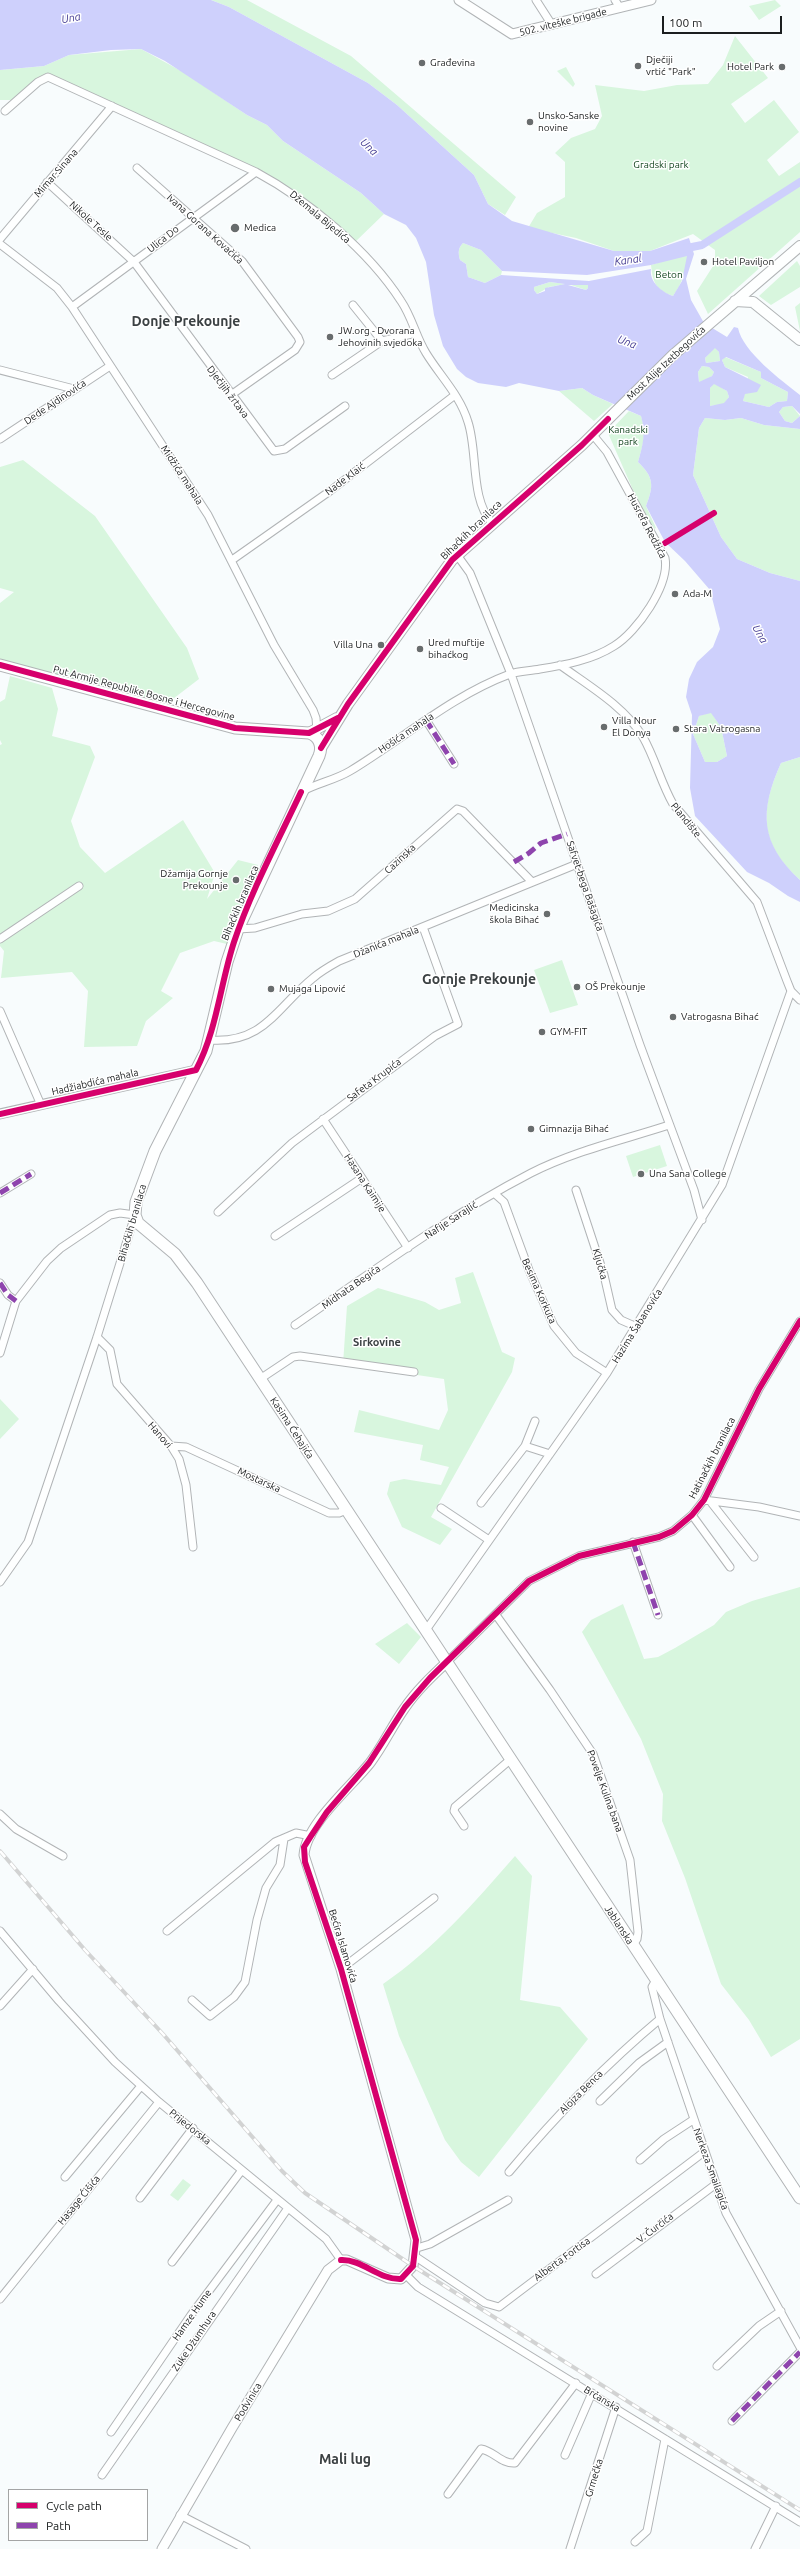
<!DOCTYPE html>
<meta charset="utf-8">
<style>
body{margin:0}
#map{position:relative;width:800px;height:2549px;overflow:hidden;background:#f8fcfd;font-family:Ubuntu,sans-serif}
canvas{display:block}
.legend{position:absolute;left:8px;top:2489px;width:140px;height:52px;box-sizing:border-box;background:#fff;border:1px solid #a4a5a5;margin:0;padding:5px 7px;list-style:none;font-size:12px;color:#1b1e1f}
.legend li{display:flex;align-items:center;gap:8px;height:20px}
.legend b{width:20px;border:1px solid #a4a5a5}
.scale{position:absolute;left:662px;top:16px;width:120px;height:18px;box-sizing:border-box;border:2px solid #1b1e1f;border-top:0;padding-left:5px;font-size:12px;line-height:14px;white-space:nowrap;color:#1b1e1f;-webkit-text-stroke:3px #fff;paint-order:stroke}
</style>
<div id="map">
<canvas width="800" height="2549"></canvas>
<ul class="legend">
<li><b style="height:5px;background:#d6006c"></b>Cycle path</li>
<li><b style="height:5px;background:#8e44ad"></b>Path</li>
</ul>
<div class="scale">100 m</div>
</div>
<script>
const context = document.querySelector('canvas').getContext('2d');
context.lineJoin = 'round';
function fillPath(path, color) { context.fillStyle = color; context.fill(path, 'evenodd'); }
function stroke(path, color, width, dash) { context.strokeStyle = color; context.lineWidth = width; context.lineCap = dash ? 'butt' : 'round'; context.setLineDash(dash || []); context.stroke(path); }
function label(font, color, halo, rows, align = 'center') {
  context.font = font + ' Ubuntu,sans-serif'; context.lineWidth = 3; context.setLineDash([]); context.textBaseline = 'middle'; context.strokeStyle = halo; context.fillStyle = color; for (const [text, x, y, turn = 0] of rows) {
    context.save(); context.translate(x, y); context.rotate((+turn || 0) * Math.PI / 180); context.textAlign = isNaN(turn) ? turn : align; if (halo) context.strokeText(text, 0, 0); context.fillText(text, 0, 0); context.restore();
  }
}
fillPath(new Path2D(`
 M211 0H247L351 56 516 197 505 215 488 204 474 175 397 105 368 83 229 7Z
 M775 0 781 6 759 20 749 6Z
 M735 36 768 78 731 104 745 123 774 100 799 132 767 160 779 176 800 162V232L708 314 697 291 715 263V250L693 234 650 251H614L576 238 528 228 537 213 565 197V162L555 153 571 138 595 129 602 116 595 85 644 91 677 85 708 84 723 65Z
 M141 49 183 72 247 115 267 125 283 141 361 193 384 214 353 244 287 190 48 77 20 100H0V70L44 66 69 55Z
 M566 67 575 84 573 87 557 71Z
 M463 243 481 250 502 271 501 275 485 283 468 277 466 264 460 260C458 253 458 248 463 243Z
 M687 254C688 269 681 285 673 296 655 290 653 282 651 265Z
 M797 261 800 266V287L771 305 759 296Z
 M550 282 566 284 549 287 537 294 534 290V287Z
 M568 284 588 285V288L586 290Z
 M800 303V331L795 307Z
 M715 347 719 352 720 361 706 363 705 358Z
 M725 357 761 372V378L788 392 787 401 777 402 769 407 743 401 748 377 725 367 722 360Z
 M702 366 709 367 714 372 712 376 699 383 698 372Z
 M714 383 727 391 729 397 724 404 710 406V388Z
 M582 388 593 395 613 404 594 421 559 391Z
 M792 406 800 416 792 423 785 421 779 412 783 407Z
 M629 411 641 416C647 433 643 445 638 462 654 477 654 486 646 506L656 528 651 531 608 433Z
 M705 418 725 420 741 418 764 425 800 429V581L770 573 737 559 721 537 693 475 699 428Z
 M23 460 95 516 187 648 199 679 165 705 0 659V603L14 592 0 588V467Z
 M10 676 52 688 58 709 52 736 90 746 95 757 71 821 80 847 105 873 183 820 215 873 207 899 238 860 258 865 227 944 214 941 180 953 161 991 173 998 146 1021 137 1046 84 1047 88 991 72 972 1 978 4 951 0 946V745L2 744 0 740V702L5 699Z
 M711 712 721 727 727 756 717 762H705L693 734 699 716Z
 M800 757V880C759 843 759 812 781 763Z
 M562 960 578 1005 550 1013 534 970Z
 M660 1145 667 1166 633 1177 626 1156Z
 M473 1272 502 1352 515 1358 512 1372 431 1517 452 1529 440 1545 402 1527 387 1494 390 1482 404 1479 441 1485 449 1467 420 1460 423 1445 354 1432 359 1410 439 1430 448 1410 444 1379 343 1364 347 1306 378 1288 425 1302 439 1310 461 1303 455 1278Z
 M0 1399 19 1419 0 1439Z
 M800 1587V2039L771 2057 749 2020 721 1984 685 1878 662 1821 663 1794 641 1739 582 1632 591 1620 623 1604 644 1659 658 1657 675 1648 714 1625 726 1612 752 1601Z
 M407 1623 421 1637 399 1664 375 1644Z
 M515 1856 532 1876 520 2000 560 2007 588 2039 479 2177 461 2162 445 2140 399 2036 383 1984C434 1949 474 1903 515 1856Z
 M183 2179 191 2185 178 2201 170 2195Z`), '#d8f6de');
fillPath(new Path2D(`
 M0 0H211L229 7 368 83 397 105 474 175 488 204 512 221 614 251H650L689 238 694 254 686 279 691 300 704 323 727 337 734 327 738 328C743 352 781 380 800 395V414L792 406 783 407 779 412 785 421 792 423 800 416V429L764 425 741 418 725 420 705 418 699 428 693 475 721 537 737 559 770 573 800 581V757L781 763C759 812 760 843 800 880V902L788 896 769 883 747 872 695 816 690 788 692 715 686 697 689 679 697 662 713 647 720 629 710 590 685 561 665 542 646 506C654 486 654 477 638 462 643 445 646 433 641 416L593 395 582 388 559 391 519 383 506 387 478 383 466 377 457 369 443 346 434 315 426 262 416 238 406 225 384 214 361 193 283 141 267 125 247 115 165 61 141 49 111 50 69 55 44 66 0 70ZM463 243 481 250 502 271 587 275 651 265 687 256 682 281 673 296C662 292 649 282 651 269L589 281 501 275 485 283 468 277 466 264 460 260C458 253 458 248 463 243ZM550 282 565 284 545 288V291L537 294 534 290V287ZM568 285H588V288L586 290ZM715 348 719 352 720 361 706 363 705 358ZM726 357 761 372V378L788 392 787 401 777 402 769 407 743 401 745 394 757 392 761 385 725 367 722 360ZM702 366 709 367 714 372 712 376 699 382 698 372ZM714 384 727 391 729 397 724 403 710 406V388ZM711 713 721 727 727 756 717 762H705L693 734 699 716Z`), '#ced0fc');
stroke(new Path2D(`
 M682 249 702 245 800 182`), '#ced0fc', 8);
const minor = new Path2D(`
 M536 0 552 25
 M615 0 620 8
 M5 111 38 82 48 77 256 172C308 200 369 251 401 301 412 317 416 337 426 353 440 376 460 395 468 422 478 452 470 499 492 523
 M137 168 242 261 298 337 300 342 295 350 231 395
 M47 182 134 262 274 451 285 449 345 406
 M0 239 112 106
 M0 244 57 288 72 307 208 515 274 645 313 710 316 718 317 731
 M353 305 382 341
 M72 307 256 172
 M0 370 74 389
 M332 375 382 341 416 333
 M0 439 110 366
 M457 555 470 573 511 674 640 1045 694 1190 702 1220
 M232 560 330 491 455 395
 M560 665C589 686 624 706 643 737 655 758 661 783 673 804L757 902 787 981 791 991 800 1000
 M426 720 454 764
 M303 791C318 783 335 780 350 771 403 739 451 696 510 674 519 671 530 671 540 669 565 665 592 660 614 646 637 632 670 585 665 558L607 452 593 435
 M238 929 255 928 302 914 328 911 355 899 457 809 463 811 532 882
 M0 939 79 886
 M0 1011 41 1105
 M210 1040C264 1044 277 1007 313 978 321 971 330 966 339 961L577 864
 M323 1119 408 1248
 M576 1190 604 1275 612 1310 621 1320 637 1327
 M0 1193 31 1174
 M495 1194 504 1202 529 1270 554 1326 576 1353 607 1373
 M218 1212 292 1143 435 1036 458 1024 423 927
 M275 1236 362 1178
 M0 1283 8 1295 16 1301
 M295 1325C372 1272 448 1216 531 1173 574 1151 623 1140 669 1125
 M97 1337 110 1350 117 1384 171 1446 179 1459 186 1485 193 1547
 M0 1353 16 1301 47 1261 61 1248 110 1215 120 1213 135 1215 97 1337 28 1542 0 1582
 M260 1379 293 1357 300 1356 414 1372
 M171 1446 186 1447 329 1513H339L346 1510
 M525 1446 550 1454
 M704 1500 759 1507 800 1516
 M710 1501 754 1557
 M481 1503 525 1446 535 1421
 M441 1508 489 1540
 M692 1515 730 1567
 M633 1542 658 1615
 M496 1615 550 1690 593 1754 630 1860 638 1932 637 1939 633 1945
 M426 1630 607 1373 722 1185 791 991
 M447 1662 529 1581 579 1556 659 1537 673 1531 692 1515 704 1500 759 1389 800 1321
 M0 1814 16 1829 63 1856
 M464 1826 454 1811 455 1807 511 1759
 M0 1931 59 2001 115 2062 159 2102 326 2239 341 2260
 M167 1931 275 1842 296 1833 311 1836
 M341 1969 434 1898
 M656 1980 652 1987 660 2019 726 2213 800 2347
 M192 2000 210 2016 234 1997 245 1982 257 1920 266 1888 280 1865 284 1839
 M0 2006 33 1969
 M600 2101 639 2063 668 2042
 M640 2160 664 2139 693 2120
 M509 2172C555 2117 605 2065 660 2019
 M65 2177 141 2086
 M140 2198 193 2128
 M417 2248 430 2244 508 2200
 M416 2257 485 2303 499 2307 704 2152
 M172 2262 242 2170
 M596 2274 716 2184
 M406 2275 418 2287 800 2522
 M0 2299 159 2102
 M717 2366 759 2326 781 2311
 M732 2421 800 2352
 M111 2432 191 2315 277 2200
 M565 2455 592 2393
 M102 2475 288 2208
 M448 2494 481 2449C494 2451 501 2464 515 2463L576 2383
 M180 2515 246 2549
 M635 2542 647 2531 665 2439
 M570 2549 616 2407
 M755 2549 776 2506`);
const tertiary = new Path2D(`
 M459 0 512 34 651 0
 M0 1114 196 1070
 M162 2549 232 2428 328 2270 341 2260H347L388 2278 401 2279 413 2266 416 2240 341 1969 304 1855C306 1824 351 1787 370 1763 383 1746 392 1726 404 1709 416 1691 432 1676 447 1662`);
const secondary = new Path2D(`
 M735 301 753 302 800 340
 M309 733 337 718
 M321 748 348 704 452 560 582 445 673 355 800 246`);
const primary = new Path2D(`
 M0 665 235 728 309 733C319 736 323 746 319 756L238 929 227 962 206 1051 155 1151 136 1202 135 1215 138 1223 175 1254 197 1283 800 2198`);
stroke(minor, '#b1b4b6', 9);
stroke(tertiary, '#b1b4b6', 11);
stroke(secondary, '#b1b4b6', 12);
stroke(primary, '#b1b4b6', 13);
stroke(minor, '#feffff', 7);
stroke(tertiary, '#feffff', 9);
stroke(secondary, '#feffff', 10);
stroke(primary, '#feffff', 11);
const rail = new Path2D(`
 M0 1851 85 1950 163 2034 282 2171 305 2193 413 2266 800 2510`);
stroke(rail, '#d2d3d3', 4);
stroke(rail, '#fff', 2.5, [8]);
stroke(new Path2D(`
 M426 720 454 764
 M514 862 529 853 541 843 567 834
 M0 1193 31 1174
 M0 1283 8 1295 16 1301
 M633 1542 658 1615
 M732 2421 800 2352`), '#8e44ad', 5, [10, 5]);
stroke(new Path2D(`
 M665 543 714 513
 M0 665 235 728 309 733 338 718
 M321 748 348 704 452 560 582 445 608 419
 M0 1114 196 1070C217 1030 220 985 234 942 251 891 278 841 301 792
 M341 2260C362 2259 379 2280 401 2279L413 2266 416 2240 341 1969 305 1862 304 1847 311 1836 327 1812 369 1763 405 1707 430 1678 529 1581 579 1556 659 1537 673 1531 692 1515 704 1500 759 1389 800 1321`), '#d6006c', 6);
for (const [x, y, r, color] of [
 [422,63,4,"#686c6d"],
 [638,66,4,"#686c6d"],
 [782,67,4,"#686c6d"],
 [530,122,4,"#686c6d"],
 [235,228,5,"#686c6d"],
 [704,262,4,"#686c6d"],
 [330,337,4,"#686c6d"],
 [675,594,4,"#686c6d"],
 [381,645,4,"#686c6d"],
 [420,649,4,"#686c6d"],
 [604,727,4,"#686c6d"],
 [676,729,4,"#686c6d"],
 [236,880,4,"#686c6d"],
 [547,914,4,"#686c6d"],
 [577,987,4,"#686c6d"],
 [271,989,4,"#686c6d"],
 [673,1017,4,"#686c6d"],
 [542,1032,4,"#686c6d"],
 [531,1129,4,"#686c6d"],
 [641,1174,4,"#686c6d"]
]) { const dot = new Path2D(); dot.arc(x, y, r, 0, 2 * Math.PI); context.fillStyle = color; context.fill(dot); stroke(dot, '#fff', 1.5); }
label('10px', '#1b1e1f', '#fff', [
 ["502. viteške brigade",563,22,-14],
 ["Mimar-Sinana",56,173,-49],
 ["Džemala Bijedića",320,217,40],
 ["Nikole Tesle",91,221,42],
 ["Ivana Gorana Kovačića",205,229,42],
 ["Ulica Do",163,239,-38],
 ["Most Alije Izetbegovića",666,363,-43],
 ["Dječijih žrtava",228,392,53],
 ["Dede Ajdinovića",55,402,-34],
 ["Midžića mahala",182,475,57],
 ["Nade Klaić",345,479,-37],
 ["Husrefa Redžića",647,526,62],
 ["Bihaćkih branilaca",471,530,-44],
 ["Put Armije Republike Bosne i Hercegovine",144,693,15],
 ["Hošića mahala",406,733,-34],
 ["Plandište",686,820,51],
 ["Cazinska",400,859,-43],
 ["Safvet-bega Bašagića",585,886,71],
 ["Bihaćkih branilaca",240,903,-67],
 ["Džanića mahala",386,942,-22],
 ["Safeta Krupića",374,1080,-37],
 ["Hadžiabdića mahala",95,1082,-13],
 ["Hasana Kaimije",365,1183,57],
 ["Nafije Sarajlić",451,1220,-33],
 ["Bihaćkih branilaca",132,1223,-74],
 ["Ključka",600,1264,74],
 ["Midhata Begića",351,1287,-35],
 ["Besima Korkuta",539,1291,66],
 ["Hazima Šabanovića",637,1326,-58],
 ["Kasima Ćehajića",292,1428,57],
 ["Hanovi",160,1435,49],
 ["Hatinačkih branilaca",712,1458,-63],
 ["Mostarska",259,1480,25],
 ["Povelje Kulina bana",605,1791,70],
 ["Jablanska",619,1925,57],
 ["Bećira Islamovića",343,1946,73],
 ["Alojza Benca",581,2092,-45],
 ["Prijedorska",190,2127,39],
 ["Nerkeza Smailagića",711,2169,70],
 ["Hasage Ćišića",79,2200,-51],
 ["V. Čurčića",655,2228,-37],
 ["Alberta Fortisa",562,2259,-36],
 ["Hamze Hume",192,2315,-55],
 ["Zuke Džumhura",194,2341,-56],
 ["Brčanska",602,2399,31],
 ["Podvinica",248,2402,-59],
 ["Grmečka",594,2478,-73]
]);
label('10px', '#1b1e1f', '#fff', [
 ["Dječiji",646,60],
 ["vrtić \"Park\"",646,72],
 ["Građevina",430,63],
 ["Hotel Park",774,67,"right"],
 ["Unsko-Sanske",538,116],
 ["novine",538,128],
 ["Medica",244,228],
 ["Hotel Paviljon",712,262],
 ["JW.org - Dvorana",338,331],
 ["Jehovinih svjedoka",338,343],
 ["Ada-M",683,594],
 ["Ured muftije",428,643],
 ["bihaćkog",428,655],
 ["Villa Una",373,645,"right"],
 ["Villa Nour",612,721],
 ["El Donya",612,733],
 ["Stara Vatrogasna",684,729],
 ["Džamija Gornje",228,874,"right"],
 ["Prekounje",228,886,"right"],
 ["Medicinska",539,908,"right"],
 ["škola Bihać",539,920,"right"],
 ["OŠ Prekounje",585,987],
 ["Mujaga Lipović",279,989],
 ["Vatrogasna Bihać",681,1017],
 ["GYM-FIT",550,1032],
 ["Gimnazija Bihać",539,1129],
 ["Una Sana College",649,1174]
], 'left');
label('10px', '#13451f', '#fff', [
 ["Gradski park",661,165],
 ["Beton",669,275],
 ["Kanadski",628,430],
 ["park",628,442]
]);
label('italic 11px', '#443b92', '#fff', [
 ["Una",71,18,-10],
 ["Una",369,147,43],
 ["Kanal",628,260,-8],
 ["Una",627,342,20],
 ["Una",760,634,61]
]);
label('bold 11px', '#3b4143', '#fff', [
 ["Sirkovine",377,1342]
]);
label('bold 14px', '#3b4143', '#fff', [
 ["Donje Prekounje",186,321],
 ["Gornje Prekounje",479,979],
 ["Mali lug",345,2459]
]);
</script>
